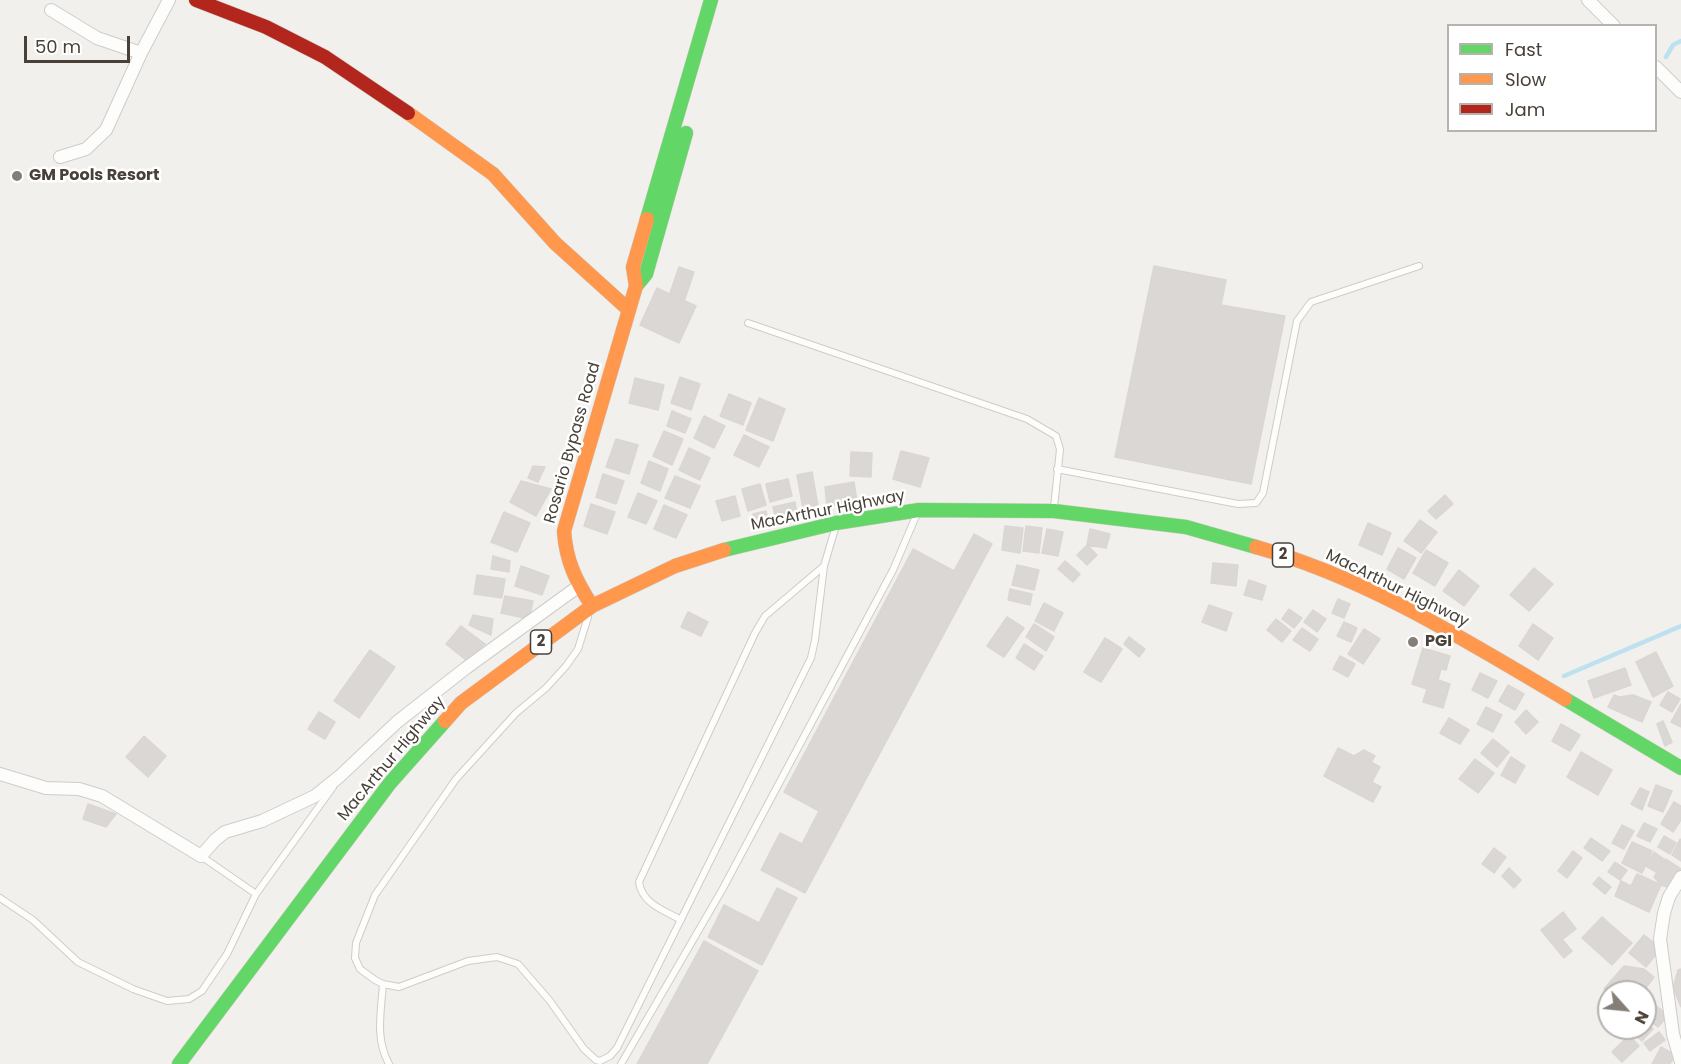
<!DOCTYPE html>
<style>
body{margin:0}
#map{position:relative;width:1681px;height:1064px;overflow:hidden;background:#f2f0ed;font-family:Poppins,sans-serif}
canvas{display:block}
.legend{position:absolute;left:1447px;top:24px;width:210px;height:108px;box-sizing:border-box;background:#fff;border:2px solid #b6b3af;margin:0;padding:8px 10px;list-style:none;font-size:18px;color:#494138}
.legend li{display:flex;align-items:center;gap:12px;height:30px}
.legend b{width:30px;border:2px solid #b6b3af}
.north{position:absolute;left:1597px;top:980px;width:60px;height:60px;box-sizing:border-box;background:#fff;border:2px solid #b6b3af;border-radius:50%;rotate:117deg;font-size:16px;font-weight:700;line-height:24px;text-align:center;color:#494138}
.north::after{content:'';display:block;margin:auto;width:21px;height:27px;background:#847e77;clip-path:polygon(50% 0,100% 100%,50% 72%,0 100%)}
.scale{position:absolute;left:24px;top:36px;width:106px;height:27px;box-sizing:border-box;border:3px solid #494138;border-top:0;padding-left:8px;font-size:18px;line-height:21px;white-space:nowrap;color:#494138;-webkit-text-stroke:4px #fff;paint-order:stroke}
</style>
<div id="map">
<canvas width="1681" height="1064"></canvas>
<ul class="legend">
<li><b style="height:8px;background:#63d668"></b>Fast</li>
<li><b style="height:8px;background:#ff974d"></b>Slow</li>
<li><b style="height:8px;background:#b3261e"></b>Jam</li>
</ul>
<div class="north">N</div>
<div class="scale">50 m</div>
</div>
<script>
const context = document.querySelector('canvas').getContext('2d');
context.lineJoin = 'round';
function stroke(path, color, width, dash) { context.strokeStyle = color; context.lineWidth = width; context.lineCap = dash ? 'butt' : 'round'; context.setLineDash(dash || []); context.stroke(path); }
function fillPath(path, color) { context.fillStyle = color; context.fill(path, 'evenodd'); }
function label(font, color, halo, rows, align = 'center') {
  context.font = font + ' Poppins,sans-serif'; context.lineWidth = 5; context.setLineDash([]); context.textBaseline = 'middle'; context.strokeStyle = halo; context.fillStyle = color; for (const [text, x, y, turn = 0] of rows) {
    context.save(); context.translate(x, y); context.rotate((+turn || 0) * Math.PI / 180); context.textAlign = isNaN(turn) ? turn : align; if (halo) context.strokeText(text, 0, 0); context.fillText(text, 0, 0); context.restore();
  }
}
stroke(new Path2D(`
 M1666 57 1673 45 1681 41
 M1564 676 1681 626`), '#bee1ef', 4.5);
const building = new Path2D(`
 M1154 266 1226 280 1221 305 1285 316 1251 484 1115 457Z
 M679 267 694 272 685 299 670 293Z
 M657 288 696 306 679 343 640 325Z
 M680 377 700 384 691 410 671 403Z
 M635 378 664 385 658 410 629 403Z
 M729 394 751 403 743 425 720 416Z
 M759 398 785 409 773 441 746 430Z
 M672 411 691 419 685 433 667 426Z
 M704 416 725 426 714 448 694 438Z
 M664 431 683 439 672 465 653 456Z
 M744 435 769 447 759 467 734 455Z
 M616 439 638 445 629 474 606 467Z
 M689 448 710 458 700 480 679 470Z
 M901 451 929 458 920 487 893 479Z
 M851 452 872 453 871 477 850 476Z
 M649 461 668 469 660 491 641 483Z
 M533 466 545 467 538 482 528 478Z
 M812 472 818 506 803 509 797 475Z
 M603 474 624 481 616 504 596 497Z
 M675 476 700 486 690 508 665 498Z
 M788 479 792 496 770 502 766 484Z
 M521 481 551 489 536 516 510 502Z
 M854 482 857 501 827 506 825 487Z
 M760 484 766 505 748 511 742 489Z
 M638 493 657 501 646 524 628 517Z
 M1445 495 1453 504 1436 519 1428 511Z
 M735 496 740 516 722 521 716 501Z
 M795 502 797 515 776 520 773 507Z
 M591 504 615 512 607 534 584 526Z
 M664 505 687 515 676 538 654 529Z
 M766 511 769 526 756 528 753 514Z
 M504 512 530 523 517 552 491 542Z
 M1420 520 1437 532 1421 553 1404 541Z
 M1368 523 1391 533 1382 555 1359 545Z
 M1005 526 1023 528 1020 553 1002 550Z
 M1026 526 1042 528 1039 553 1023 551Z
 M1047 529 1063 532 1058 556 1042 553Z
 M1090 529 1110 534 1106 548 1087 545Z
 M974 534 992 544 805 893 761 870 780 833 802 844 819 811 784 792 913 549 954 571Z
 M1087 545 1097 555 1087 565 1077 555Z
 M1398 548 1416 558 1404 579 1387 569Z
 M1426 550 1448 563 1435 586 1413 573Z
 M493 556 510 561 509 572 491 569Z
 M1065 561 1080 574 1073 582 1058 569Z
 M1213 563 1238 565 1236 586 1211 583Z
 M1017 565 1039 570 1034 590 1012 585Z
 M521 566 549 576 542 595 515 586Z
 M1534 568 1553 584 1529 611 1510 595Z
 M1459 570 1479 586 1464 606 1443 591Z
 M477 575 505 579 502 598 474 594Z
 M1249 580 1266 586 1262 600 1244 595Z
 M1010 589 1032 594 1030 605 1008 600Z
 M505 596 533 601 529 619 501 613Z
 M1338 599 1350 604 1344 618 1332 613Z
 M1044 603 1063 613 1054 631 1035 621Z
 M1209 605 1232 613 1226 631 1202 622Z
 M1289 609 1302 618 1294 628 1282 619Z
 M1313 610 1326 619 1317 632 1304 622Z
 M688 612 708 622 701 636 681 627Z
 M473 615 493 619 491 635 469 625Z
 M1007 617 1024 628 1004 657 987 646Z
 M1276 619 1291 631 1282 642 1267 630Z
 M1344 622 1357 628 1351 642 1337 636Z
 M1034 624 1054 637 1046 651 1026 637Z
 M1533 624 1553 638 1538 660 1519 646Z
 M461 626 485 644 466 660 446 644Z
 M1302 628 1318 639 1310 651 1293 640Z
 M1364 629 1380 639 1363 664 1348 654Z
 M1129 637 1145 649 1139 657 1124 644Z
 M1105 638 1122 649 1101 682 1084 672Z
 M1024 644 1043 656 1034 670 1016 658Z
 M1423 648 1450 656 1446 670 1441 669 1438 680 1450 684 1443 708 1423 702 1427 689 1412 684Z
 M370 650 395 667 359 718 334 701Z
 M1656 652 1673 686 1653 697 1636 662Z
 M1340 656 1355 664 1348 677 1333 669Z
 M1625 668 1631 685 1594 698 1588 681Z
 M1480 673 1497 681 1488 698 1472 690Z
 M1508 685 1524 694 1515 710 1499 701Z
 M1668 692 1680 699 1672 712 1660 705Z
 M1614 695 1619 697 1633 695 1651 702 1642 722 1608 707Z
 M1681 704V727L1671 722Z
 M1486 707 1502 715 1493 732 1477 724Z
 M1526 710 1538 722 1526 734 1515 722Z
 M319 712 335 722 325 739 308 729Z
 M1449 718 1469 730 1460 744 1440 733Z
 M1663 721 1672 742 1665 746 1657 724Z
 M1561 724 1580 735 1570 751 1552 741Z
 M144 736 166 756 148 777 126 757Z
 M1493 739 1509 752 1497 767 1481 753Z
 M1338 748 1354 756 1364 750 1375 756 1371 762 1380 767 1372 782 1381 787 1373 802 1324 776Z
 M1581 752 1612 770 1598 795 1567 777Z
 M1511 757 1525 766 1515 783 1501 775Z
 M1475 759 1494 773 1478 793 1459 779Z
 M1656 785 1672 791 1663 812 1648 806Z
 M1640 788 1649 792 1642 810 1631 804Z
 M1674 802 1681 806V820L1673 832 1661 824Z
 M88 804 116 814 106 827 83 819Z
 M1644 823 1657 829 1650 842 1637 836Z
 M1622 825 1634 831 1624 849 1612 843Z
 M1664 836 1676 843 1670 854 1658 847Z
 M1591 838 1610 851 1602 861 1584 848Z
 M1680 839 1681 840V861L1672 855Z
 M1632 842 1652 851 1642 873 1622 863Z
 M1494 848 1506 857 1494 873 1482 864Z
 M1573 851 1582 858 1567 878 1558 871Z
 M1654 852 1664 859 1656 872 1646 866Z
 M1666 859 1681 869 1670 888 1661 885 1654 877Z
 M1615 862 1627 870 1620 880 1608 872Z
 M1509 868 1521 880 1514 888 1502 876Z
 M1637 874 1661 885 1649 912 1615 896 1621 881 1631 886Z
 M1599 877 1611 887 1605 894 1593 884Z
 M777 888 797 898 762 965 708 937 724 905 759 923Z
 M1563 912 1576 929 1554 946 1541 930Z
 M1602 917 1632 943 1612 965 1582 938Z
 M1644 935 1661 948 1646 967 1629 953Z
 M1562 939 1572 951 1564 958 1554 946Z
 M704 941 758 971 707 1064H637Z
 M1624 966 1644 969 1654 977 1643 992 1609 993 1604 989Z
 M1681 969V1007L1673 988 1678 970Z
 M1651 1002 1668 1015 1658 1027 1645 1018V1011Z
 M1645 1022 1653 1029 1642 1041 1627 1028H1645Z
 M1659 1032 1665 1040 1650 1051 1644 1043Z
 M1629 1035 1639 1046 1622 1062 1612 1052Z
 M1661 1047 1675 1055 1670 1064H1652Z`);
fillPath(building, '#dbd7d4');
stroke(building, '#dad7d3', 1.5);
const lane = new Path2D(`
 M748 323 1027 419 1056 436 1060 449 1054 508
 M1057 469 1238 504 1256 503 1263 493 1297 321 1311 302 1419 266
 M588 617 578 649 566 666 546 688 516 713 456 779 375 895 356 943 355 958 360 969 375 980 383 984 399 987 468 961 497 957 518 964 550 1001 584 1049 596 1060 600 1061 610 1056 617 1048 811 658 815 640 824 566
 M256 894 333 787
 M0 898 33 920 78 962 133 989 167 1001 189 999 202 991 227 954 256 894 201 856
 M681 920C664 910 642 904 639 882L755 633 765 616 824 566 835 529
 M383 984C381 1012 375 1039 389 1064
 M621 1064 722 890 893 570 916 516`);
const street = new Path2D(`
 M1588 0 1614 26
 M51 10 97 38 141 53
 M1656 67 1681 92
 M60 157 86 149 106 130 141 53 169 0
 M0 774 46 788 79 789 102 796 201 856 215 840 225 832 262 821 315 796 340 776 397 722 466 668 579 586
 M1681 877 1669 897 1664 913 1660 939 1673 1034 1681 1062`);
const fast = new Path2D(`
 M647 219 711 0
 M636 286 646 274 686 133
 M724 550 836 523 919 510 1054 511 1186 527 1256 547
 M1565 699 1681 768
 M179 1064 390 783 445 721`);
const slow = new Path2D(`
 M408 113 493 174 555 243 629 310
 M1256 547C1367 578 1467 641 1565 699
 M592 606C576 581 566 561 564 531L636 286 633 267 647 219
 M445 721 461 703 592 606 675 566 724 550`);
const jam = new Path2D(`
 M196 0 266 27 325 57 408 113`);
stroke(lane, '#cfccc9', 8);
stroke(street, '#cfccc9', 14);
stroke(fast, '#d1ccc4', 15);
stroke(slow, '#d1ccc4', 15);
stroke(jam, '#d1ccc4', 15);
stroke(lane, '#fdfdfc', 6);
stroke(street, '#fdfdfc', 12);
stroke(fast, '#63d668', 14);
stroke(slow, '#ff974d', 14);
stroke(jam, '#b3261e', 14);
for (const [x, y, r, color] of [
 [17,176,6,"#847e77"],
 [1413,642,6,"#847e77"]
]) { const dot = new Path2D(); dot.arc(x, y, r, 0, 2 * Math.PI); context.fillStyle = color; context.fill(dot); stroke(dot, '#fff', 2); }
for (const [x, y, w] of [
 [1283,555,21],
 [541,642,21]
]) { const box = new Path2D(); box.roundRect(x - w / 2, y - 12, w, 24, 4.5); context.fillStyle = '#fff'; context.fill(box); stroke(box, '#494138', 1.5); }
label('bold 15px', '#494138', null, [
 ["2",1283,555],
 ["2",541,642]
]);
label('bold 16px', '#494138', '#fff', [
 ["GM Pools Resort",29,176],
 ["PGI",1425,642]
], 'left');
label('16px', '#494138', '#fff', [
 ["Rosario Bypass Road",573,443,-74],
 ["MacArthur Highway",828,511,-11],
 ["MacArthur Highway",1397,589,26],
 ["MacArthur Highway",392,759,-50]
]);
</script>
